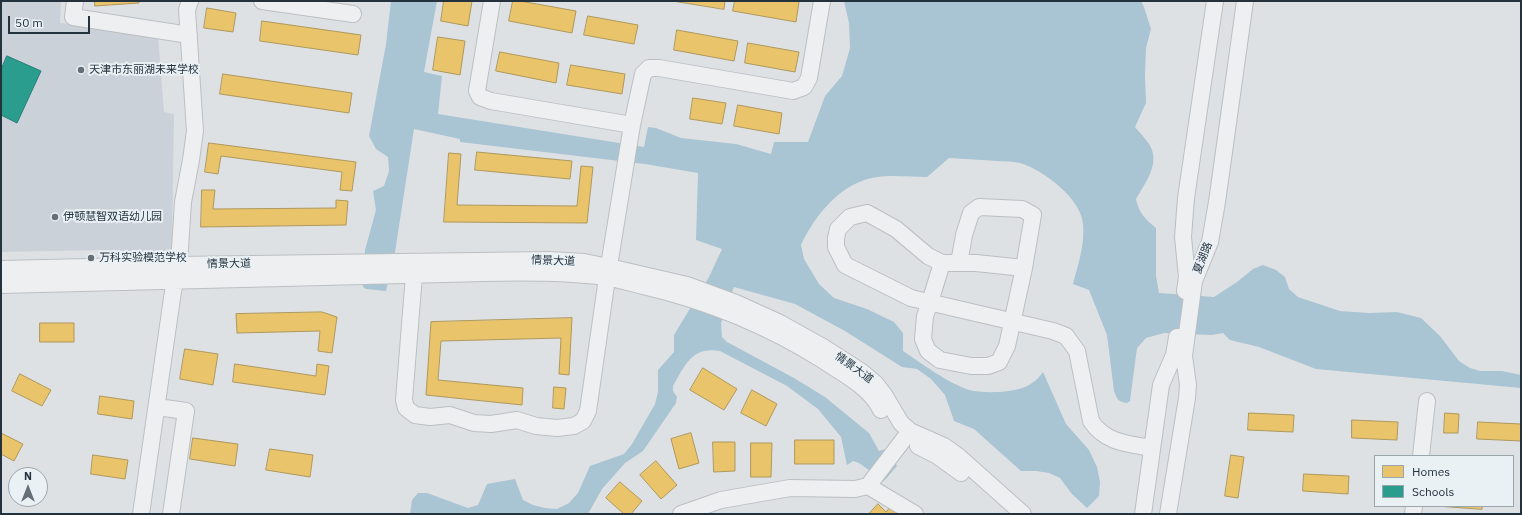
<!DOCTYPE html>
<meta charset="utf-8">
<style>
body{margin:0}
#map{position:relative;width:1522px;height:515px;overflow:hidden;background:#dee1e4;font-family:"IBM Plex Sans",sans-serif}
canvas{display:block}
.frame{position:absolute;inset:0;border:2px solid #24323e;pointer-events:none}
.legend{position:absolute;left:1374px;top:455px;width:140px;height:52px;box-sizing:border-box;background:#eaf1f5;border:1px solid #9ba5ac;margin:0;padding:5px 7px;list-style:none;font-size:12px;color:#24323e}
.legend li{display:flex;align-items:center;gap:8px;height:20px}
.legend b{width:20px;border:1px solid #9ba5ac}
.north{position:absolute;left:8px;top:467px;width:40px;height:40px;box-sizing:border-box;background:#eaf1f5;border:1px solid #9ba5ac;border-radius:50%;rotate:0deg;font-size:11px;font-weight:700;line-height:16px;text-align:center;color:#24323e}
.north::after{content:'';display:block;margin:auto;width:14px;height:18px;background:#656f78;clip-path:polygon(50% 0,100% 100%,50% 72%,0 100%)}
.scale{position:absolute;left:8px;top:16px;width:82px;height:18px;box-sizing:border-box;border:2px solid #24323e;border-top:0;padding-left:5px;font-size:12px;line-height:14px;white-space:nowrap;color:#24323e;-webkit-text-stroke:3px #eaf1f5;paint-order:stroke}
</style>
<div id="map">
<canvas width="1522" height="515"></canvas>
<div class="frame"></div>
<ul class="legend">
<li><b style="height:11px;background:#e9c46a"></b>Homes</li>
<li><b style="height:11px;background:#2a9d8f"></b>Schools</li>
</ul>
<div class="north">N</div>
<div class="scale">50 m</div>
</div>
<script>
const context = document.querySelector('canvas').getContext('2d');
context.lineJoin = 'round';
function fillPath(path, color) { context.fillStyle = color; context.fill(path, 'evenodd'); }
function stroke(path, color, width, dash) { context.strokeStyle = color; context.lineWidth = width; context.lineCap = dash ? 'butt' : 'round'; context.setLineDash(dash || []); context.stroke(path); }
function label(font, color, halo, rows, align = 'center') {
  context.font = font + ' "IBM Plex Sans","Noto Sans SC",sans-serif'; context.lineWidth = 4; context.setLineDash([]); context.textBaseline = 'middle'; context.strokeStyle = halo; context.fillStyle = color; for (const [text, x, y, turn = 0] of rows) {
    context.save(); context.translate(x, y); context.rotate((+turn || 0) * Math.PI / 180); context.textAlign = isNaN(turn) ? turn : align; if (halo) context.strokeText(text, 0, 0); context.fillText(text, 0, 0); context.restore();
  }
}
fillPath(new Path2D(`
 M1 1H61L60 23 158 36 164 112 174 114 172 241V249L166 253 104 250 1 252Z`), '#cbd1d8');
fillPath(new Path2D(`
 M391 1H437L424 72 442 76 438 114 644 147 648 127 656 128 681 138 736 144 771 154 774 142H808L825 96 842 76 850 48 849 23 844 1 873 2 876 1H1141L1144 7 1151 29 1146 48 1145 75 1146 103 1135 127C1140 133 1150 143 1152 150 1158 167 1144 185 1136 199 1139 213 1145 219 1156 228V276L1159 293 1214 297 1237 282 1253 269 1263 265 1276 270 1285 277 1289 289 1298 297 1340 311 1369 313 1397 312 1421 318 1440 336 1459 361 1470 368 1480 371H1502L1521 375V388L1316 369 1259 347 1230 340 1223 333 1211 335 1164 333 1146 338 1137 348 1130 401 1127 403C1118 402 1117 399 1114 391L1107 335 1089 290 1073 284C1078 265 1085 245 1083 224 1081 198 1043 170 1020 163 1013 161 1005 162 998 161 982 160 965 159 949 158L927 177C911 177 893 175 878 177 842 181 815 215 801 245L804 259 819 284 834 298 867 309 894 322 903 333V351C921 363 948 383 969 390 984 394 1020 393 1032 383 1036 381 1040 376 1043 372L1066 424 1089 450 1097 467 1100 482 1099 496 1087 508 1072 494 1060 478 1049 473 1036 471H1021L974 429 954 421 945 395 931 379 917 369 902 367 845 331 795 304 734 287 721 323 722 337 727 342 794 378 825 397 869 433 879 451 889 448 897 466 884 481 859 463 853 461 847 465 841 437 818 409 787 386 720 351C692 346 685 365 673 386V391L677 397 676 403 643 451 625 463 602 489 588 514H410L412 500 418 493H427L468 508 478 505 487 484 515 479 523 500 533 505 545 508 557 509 569 503 578 493 590 466 624 454 632 444 655 404 658 392V370L674 352V335L709 277 722 249 696 240 698 173 645 164 460 142V139L414 129 395 252 386 291 366 289 363 287 365 250 376 210 373 191 384 186 389 171 388 157 376 149 369 136 386 44Z`), '#a9c4d2');
const homes = new Path2D(`
 M95 1H139V3L95 6Z
 M444 1H472L468 26 441 21Z
 M513 1H520L576 11 572 33 509 21Z
 M673 1H725L724 9Z
 M735 1H796L799 2 796 22 733 11Z
 M207 8 236 13 233 32 204 28Z
 M588 16 638 25 634 44 584 35Z
 M262 21 361 35 358 55 260 41Z
 M677 30 738 41 734 61 674 50Z
 M438 37 465 41 460 75 433 70Z
 M748 43 799 52 795 72 745 63Z
 M500 52 559 63 556 83 496 71Z
 M571 65 625 74 622 94 567 85Z
 M223 74 352 93 349 113 220 94Z
 M693 98 726 103 722 124 690 119Z
 M738 105 782 113 779 134 734 126Z
 M209 143 356 162 352 191 340 190 342 172 221 156 218 174 205 172Z
 M477 152 572 161 570 179 475 170Z
 M449 153 461 154 457 205 577 206 581 166 593 167 587 223 444 222Z
 M202 190H215L213 209 336 208V200L348 201 346 225 201 227Z
 M322 312 337 317 332 353 318 351 320 331 237 333 236 314Z
 M572 318 569 375 559 374 561 338 441 341 438 380 523 388 522 405 426 395 431 322Z
 M40 323H74V342H40Z
 M185 349 218 354 213 385 180 379Z
 M235 364 316 376 317 364 329 366 325 395 233 382Z
 M703 368 737 389 724 410 690 390Z
 M20 374 51 390 42 406 12 391Z
 M554 387 566 388 564 409 553 408Z
 M752 390 777 404 766 426 741 413Z
 M100 396 134 401 132 419 98 414Z
 M1249 413 1294 415 1293 432 1248 430Z
 M1445 413 1459 414 1458 433H1444Z
 M1352 420 1398 422 1397 440 1352 438Z
 M1478 422 1521 424V441L1477 439Z
 M1 433 23 444 14 461 1 454Z
 M691 433 699 463 679 469 671 439Z
 M193 438 238 444 235 466 190 459Z
 M795 440H834V464H795Z
 M713 442H735V471L714 472Z
 M751 443H772L771 477H751Z
 M270 449 313 455 310 477 266 470Z
 M93 455 128 460 125 479 91 474Z
 M1231 455 1244 457 1238 498 1225 496Z
 M656 461 677 485 661 499 640 475Z
 M1304 474 1349 476 1348 494 1303 491Z
 M620 482 642 501 631 514H624L606 498Z
 M878 504 886 512 891 506 899 514H869Z
 M1437 506H1482V509Z`);
fillPath(homes, '#e9c46a');
stroke(homes, '#ae985d', 1);
const schools = new Path2D(`
 M7 56 41 71 17 123 1 115V70Z`);
fillPath(schools, '#2a9d8f');
stroke(schools, '#287d77', 1);
const minor = new Path2D(`
 M75 1 73 17 189 35
 M262 1 353 14
 M492 1 477 91 480 97 491 101 632 125 643 74 649 68H659L793 91 804 87 809 78 822 1
 M942 263 930 302 925 316 923 339 928 351 940 360 971 366H988L999 362 1007 346 1024 268 1033 215 1022 209 979 207 971 213 964 235 959 263
 M1024 268 976 263H942L928 256 896 229 867 213 850 217 838 229 836 238V247L845 265 911 298 1053 331 1066 336 1077 351 1091 421C1105 443 1129 444 1152 448
 M1 269 177 265 549 260 584 262 609 267 687 285 736 303 780 323 823 347 862 372 875 383 885 396 901 423 910 431 944 446 958 456 1023 514
 M414 275 404 400 406 408 415 415 430 417 450 415 474 423 491 424 517 420 536 426 557 428 574 426 583 421 588 411 607 278 632 125
 M1 285 484 273C524 272 565 272 605 277 618 279 631 283 643 286 708 301 769 326 824 361 845 375 870 387 881 410
 M1185 291 1187 277 1183 237 1186 198 1215 1
 M157 407 186 411 171 514
 M918 446 936 455 961 473
 M1421 456 1427 401
 M868 486 915 514
 M141 514 172 298 180 249 183 202 191 160 195 131 187 10 190 1
 M681 514 721 500 790 488 855 489 868 486 910 431
 M1143 514 1161 385 1174 355 1177 337
 M1168 514 1187 398 1188 385 1184 356 1194 281 1210 242 1217 202 1245 1
 M1413 514 1414 506`);
stroke(minor, '#bcbfc2', 18);
stroke(minor, '#edeff1', 16);
for (const [x, y, r, color] of [
 [81,70,4,"#656f78"],
 [55,217,4,"#656f78"],
 [91,258,4,"#656f78"]
]) { const dot = new Path2D(); dot.arc(x, y, r, 0, 2 * Math.PI); context.fillStyle = color; context.fill(dot); stroke(dot, '#eaf1f5', 1.5); }
label('11px', '#24323e', '#eaf1f5', [
 ["天津市东丽湖未来学校",89,70],
 ["伊顿慧智双语幼儿园",63,217],
 ["万科实验模范学校",99,258]
], 'left');
label('11px', '#24323e', '#eaf1f5', [
 ["夏湖路",1203,258,-69],
 ["情景大道",553,261,2],
 ["情景大道",229,264,-1],
 ["情景大道",854,368,36]
]);
</script>
